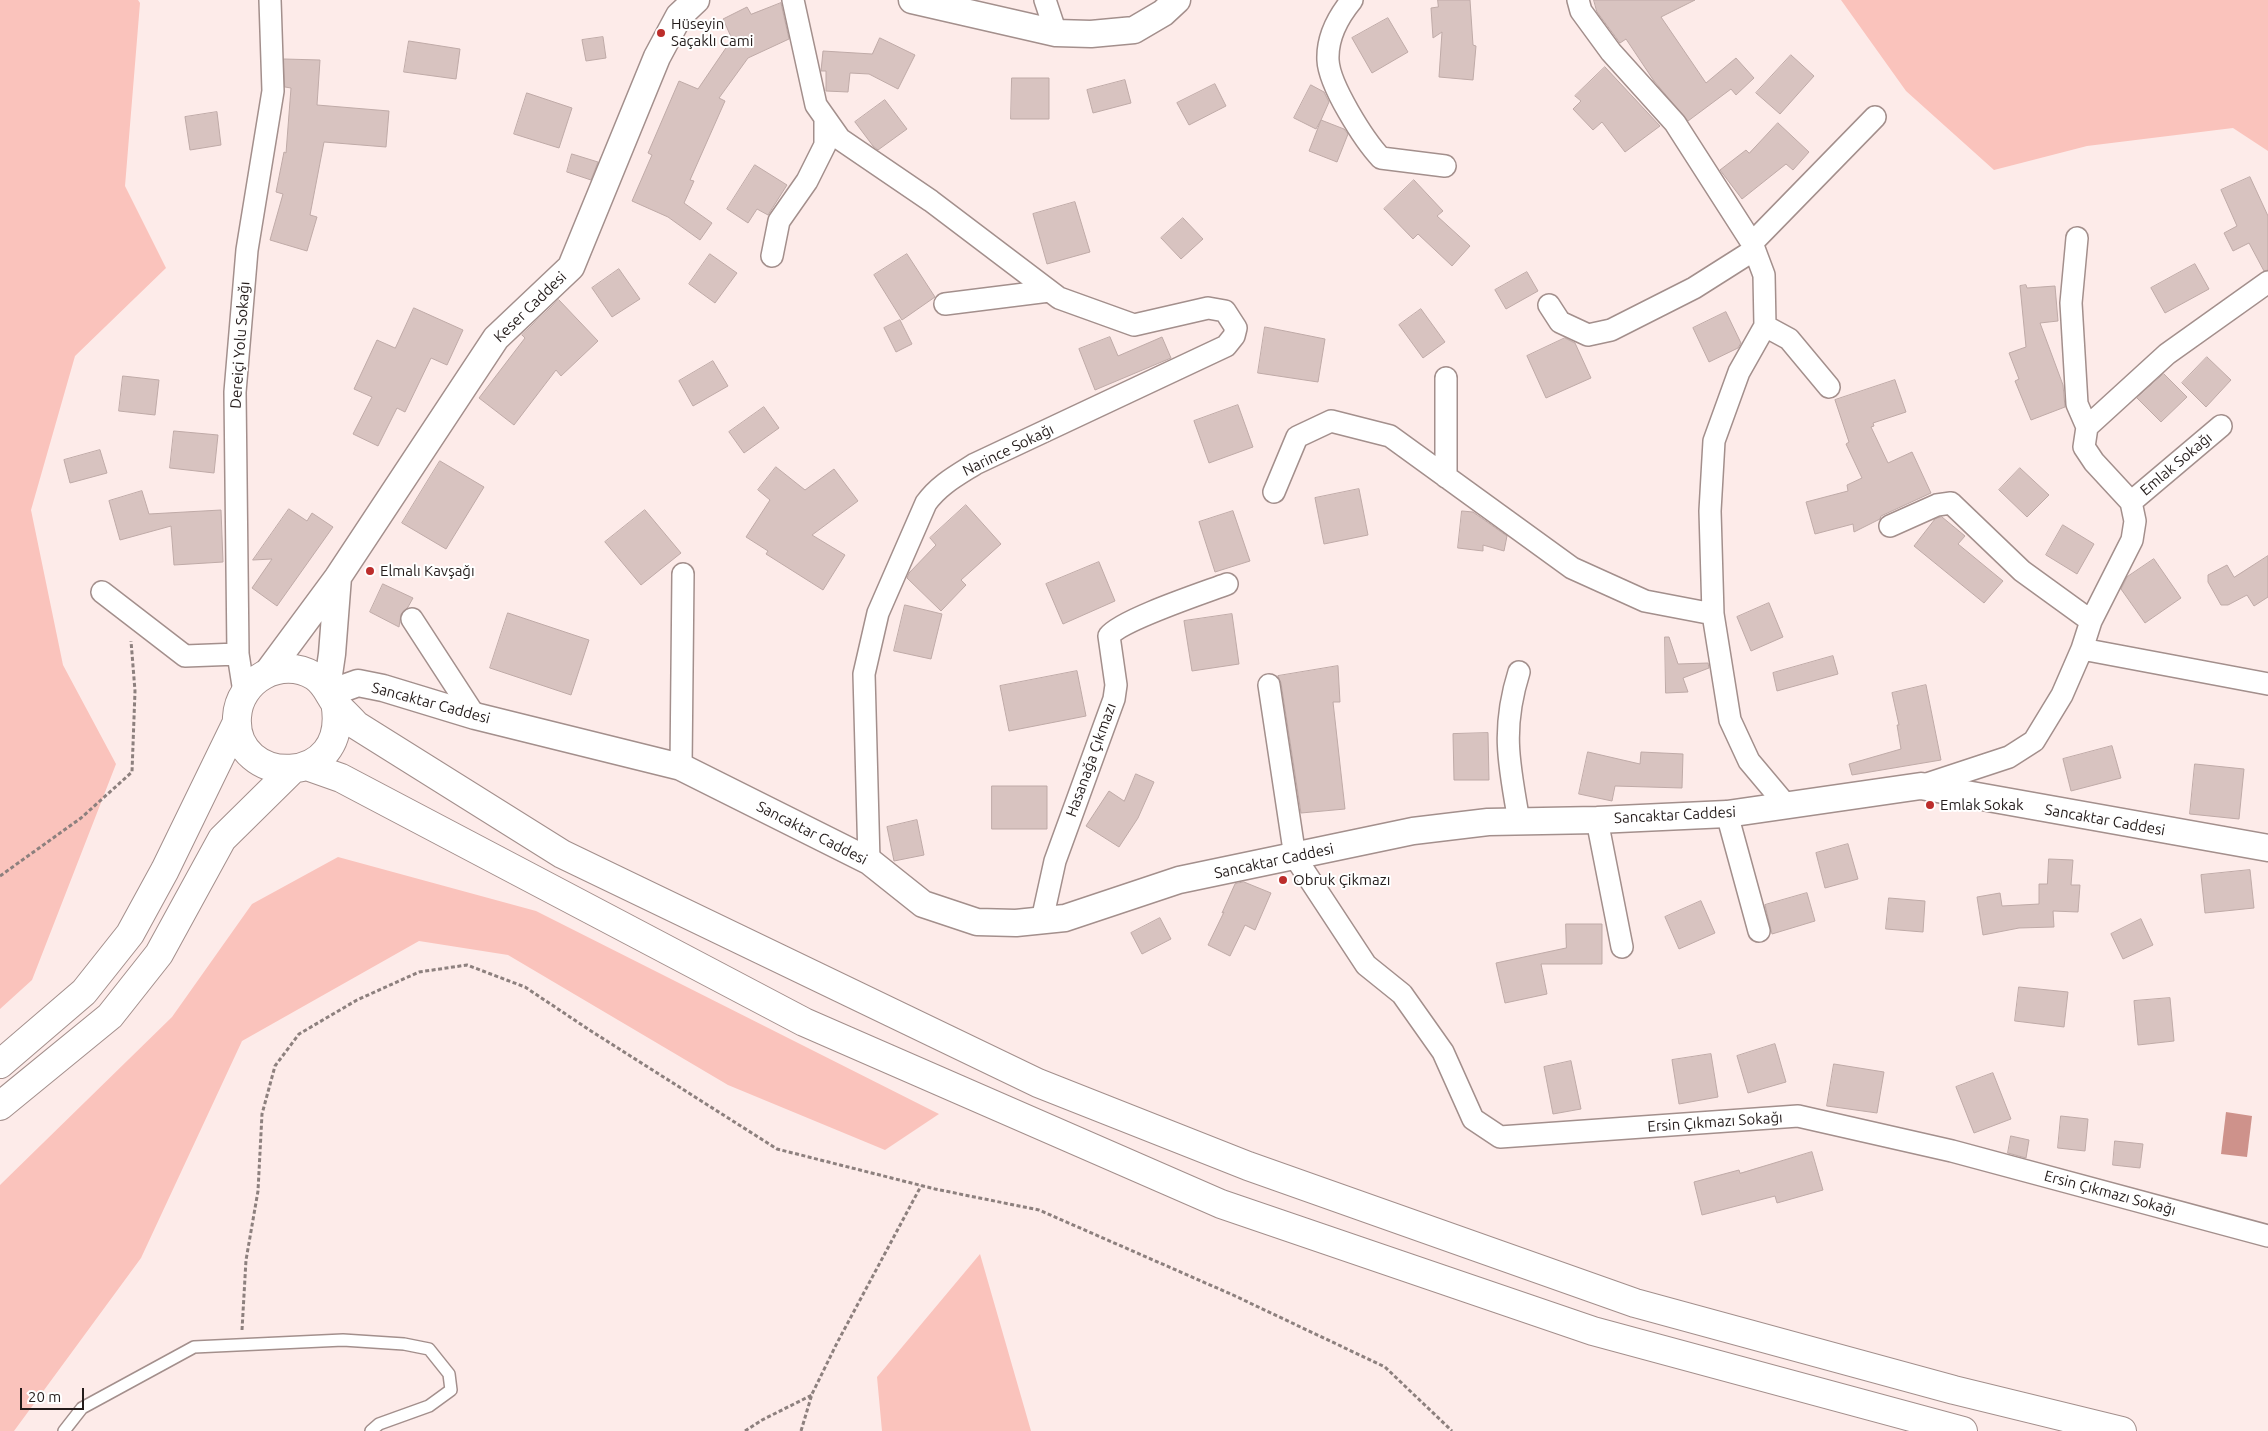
<!DOCTYPE html>
<meta charset="utf-8">
<style>
body{margin:0}
#map{position:relative;width:2268px;height:1431px;overflow:hidden;background:#fdebe9;font-family:Ubuntu,sans-serif}
canvas{display:block}
.scale{position:absolute;left:20px;top:1388px;width:64px;height:22px;box-sizing:border-box;border:2px solid #241c1b;border-top:0;padding-left:6px;font-size:15px;line-height:18px;white-space:nowrap;color:#241c1b;-webkit-text-stroke:4px #fff;paint-order:stroke}
</style>
<div id="map">
<canvas width="2268" height="1431"></canvas>
<div class="scale">20 m</div>
</div>
<script>
const context = document.querySelector('canvas').getContext('2d');
context.lineJoin = 'round';
function fillPath(path, color) { context.fillStyle = color; context.fill(path, 'evenodd'); }
function stroke(path, color, width, dash) { context.strokeStyle = color; context.lineWidth = width; context.lineCap = dash ? 'butt' : 'round'; context.setLineDash(dash || []); context.stroke(path); }
function label(font, color, halo, rows, align = 'center') {
  context.font = font + ' Ubuntu,sans-serif'; context.lineWidth = 4; context.setLineDash([]); context.textBaseline = 'middle'; context.strokeStyle = halo; context.fillStyle = color; for (const [text, x, y, turn = 0] of rows) {
    context.save(); context.translate(x, y); context.rotate((+turn || 0) * Math.PI / 180); context.textAlign = isNaN(turn) ? turn : align; if (halo) context.strokeText(text, 0, 0); context.fillText(text, 0, 0); context.restore();
  }
}
fillPath(new Path2D(`
 M0 0H138L140 3 125 186 166 268 75 356 31 510 63 665 116 764 32 980 0 1009Z
 M1841 0H2268V151L2233 128 2087 146 1994 170 1906 91Z
 M338 857 536 911 939 1114 885 1150 728 1085 508 955 419 941 242 1041 141 1258 14 1431H0V1185L172 1017 252 904Z
 M980 1254 1031 1431H882L877 1377Z`), '#fac3bc');
fillPath(new Path2D(`
 M2226 1112 2252 1116 2247 1157 2221 1154Z`), '#ce928b');
const building = new Path2D(`
 M1438 0H1470L1473 45 1476 46 1473 80 1439 77 1442 32 1433 38 1431 8 1438 7Z
 M1594 0H1695L1661 17 1706 83 1736 58 1754 78 1736 95 1731 89 1688 121 1654 81 1626 39 1620 43 1597 12Z
 M781 3 789 39 748 58 719 98 725 101 690 180 694 181 684 203 712 223 700 240 668 217 632 201 652 155 648 153 679 81 698 89 732 39 723 19 747 7 751 14Z
 M1388 18 1408 52 1372 73 1352 38Z
 M603 37 606 58 586 61 582 40Z
 M880 38 915 55 898 89 869 74 850 73 848 92 826 91V71H821L823 51 872 54Z
 M409 41 460 49 456 79 404 72Z
 M1791 55 1814 76 1780 114 1756 93Z
 M284 59 320 60 317 105 389 111 386 147 324 142 310 215 317 217 307 251 270 240 283 194 276 192 284 152 286 153 291 88 285 87Z
 M1605 67 1660 126 1625 152 1602 122 1593 130 1573 109 1581 101 1575 96Z
 M1012 78H1049V119H1011Z
 M1125 80 1131 103 1093 113 1087 90Z
 M1215 84 1226 106 1189 125 1177 103Z
 M1311 85 1324 92 1329 102 1321 120 1344 129 1348 134 1337 162 1309 151 1321 120 1316 129 1294 118Z
 M527 93 572 108 559 148 514 134Z
 M885 100 907 129 878 150 873 146 855 122Z
 M217 112 221 145 190 150 185 117Z
 M1778 123 1809 152 1793 170 1786 164 1742 199 1720 170 1746 150 1749 153Z
 M572 154 598 162 591 180 567 172Z
 M755 165 787 185 768 215 757 209 748 223 727 209Z
 M2250 177 2268 216V270L2264 271 2249 243 2233 251 2224 233 2237 226 2221 190Z
 M1414 180 1443 211 1437 216 1470 246 1452 266 1418 234 1413 239 1384 209Z
 M1075 202 1090 252 1047 264 1033 214Z
 M1183 218 1203 239 1181 259 1161 238Z
 M710 254 737 273 715 303 689 284Z
 M907 254 935 297 902 320 874 275Z
 M2195 264 2209 289 2165 313 2151 288Z
 M619 269 640 299 612 317 592 288Z
 M1527 272 1538 291 1506 309 1495 290Z
 M2026 285 2027 288 2055 286 2058 321 2040 323 2063 385 2065 407 2031 420 2015 381 2019 379 2009 353 2026 347 2020 286Z
 M559 300 598 341 561 376 556 370 514 425 479 398 525 338 522 335Z
 M414 308 463 330 447 365 431 358 405 412 397 408 378 446 353 434 372 397 354 389 377 340 395 348Z
 M1421 309 1445 342 1423 358 1399 325Z
 M1726 312 1741 343 1738 348 1709 362 1693 328Z
 M900 320 912 344 896 352 884 328Z
 M1265 327 1325 339 1318 382 1258 373Z
 M1110 337 1118 356 1162 337 1171 358 1095 390 1079 349Z
 M1565 338 1575 343 1591 378 1546 398 1527 356Z
 M2207 357 2231 380 2206 407 2182 383Z
 M713 361 728 386 693 406 679 381Z
 M2164 374 2187 397 2161 422 2137 398Z
 M123 376 159 380 155 415 119 411Z
 M1895 380 1906 412 1873 423 1874 426 1871 427 1888 463 1912 452 1931 493 1881 516 1880 519 1854 532 1853 524 1815 534 1806 502 1848 491 1847 485 1862 478 1846 444 1849 442 1835 400Z
 M1238 405 1253 447 1209 463 1194 421Z
 M764 407 779 428 744 453 729 432Z
 M174 431 218 435 214 473 170 468Z
 M100 450 107 473 70 483 64 460Z
 M440 461 484 487 446 549 402 523Z
 M776 467 805 490 834 469 858 501 812 535 845 555 823 590 766 554 768 551 746 537 770 500 758 490Z
 M2020 468 2049 495 2027 517 1999 490Z
 M1359 489 1368 535 1324 544 1315 498Z
 M142 491 149 514 221 510 223 562 174 565 171 526 120 540 109 501Z
 M966 505 1001 544 961 580 966 585 941 611 907 578 909 573 936 545 930 538Z
 M289 509 307 521 312 513 333 527 277 606 252 588 272 559 253 560Z
 M645 510 681 553 641 585 605 542Z
 M1233 511 1250 561 1215 572 1199 522Z
 M1462 511 1473 512 1507 536 1504 551 1483 545V551L1458 548Z
 M1942 517 1965 536 1958 544 2003 581 1984 603 1914 546 1935 519Z
 M2063 525 2094 544 2077 574 2046 555Z
 M2268 556V597L2254 606 2247 595 2228 605H2221L2208 582V575L2227 565 2234 577Z
 M2154 559 2181 598 2145 623 2121 589 2127 577Z
 M1099 562 1115 601 1063 624 1046 584Z
 M383 584 413 598 408 607 401 614 399 627 370 612Z
 M1769 603 1783 637 1751 651 1737 617Z
 M905 605 942 614 931 659 894 651Z
 M508 613 589 640 571 695 490 668Z
 M1232 614 1239 664 1192 671 1184 621Z
 M1665 637H1669L1678 664 1708 663 1709 668 1683 678 1688 692 1666 693Z
 M1833 656 1838 674 1777 691 1773 673Z
 M1338 666 1340 702H1333L1345 809 1301 813 1281 683 1278 676Z
 M1077 671 1086 716 1009 731 1000 686Z
 M1926 685 1941 760 1852 775 1849 764 1901 749 1897 725H1899L1892 693Z
 M1488 733 1489 780H1454L1453 734Z
 M2112 746 2121 778 2071 791 2063 759Z
 M1588 752 1640 764 1641 752 1683 754 1682 788 1615 786 1612 801 1579 794Z
 M2195 764 2244 769 2239 819 2190 814Z
 M1136 774 1154 782 1138 818 1119 847 1086 826 1109 791 1124 801Z
 M992 786H1047V829H992Z
 M917 820 924 855 894 861 887 827Z
 M1848 844 1858 879 1825 888 1816 853Z
 M2049 859 2073 860 2071 885H2080L2078 912 2053 911 2054 927 2019 928 1983 935 1977 897 2000 893 2002 906 2039 904V884H2047Z
 M2250 870 2254 908 2205 913 2201 875Z
 M1244 882 1271 893 1255 930 1245 925 1230 956 1208 945 1224 912 1222 913 1235 884Z
 M1807 893 1815 921 1772 934 1765 905Z
 M1889 898 1925 901 1923 932 1886 929Z
 M1701 901 1715 933 1679 949 1665 917Z
 M1160 918 1171 939 1142 954 1131 933Z
 M2141 919 2153 945 2123 959 2111 934Z
 M1566 924H1602V964H1541L1547 994 1505 1003 1496 963 1566 948Z
 M2019 987 2068 992 2064 1027 2015 1021Z
 M2170 998 2174 1041 2138 1045 2134 1001Z
 M1775 1044 1786 1082 1748 1093 1737 1056Z
 M1711 1054 1718 1097 1679 1104 1672 1060Z
 M1571 1061 1581 1109 1553 1114 1544 1067Z
 M1834 1064 1884 1072 1877 1113 1827 1106Z
 M1993 1073 2011 1119 1974 1133 1956 1087Z
 M2061 1116 2088 1119 2085 1151 2058 1148Z
 M2011 1136 2029 1140 2026 1158 2008 1153Z
 M2115 1141 2143 1144 2140 1168 2113 1165Z
 M1812 1152 1823 1190 1777 1203 1775 1196 1702 1215 1694 1182 1739 1170 1740 1173Z`);
fillPath(building, '#d8c3c0');
stroke(building, '#bfaaa7', 1);
const service = new Path2D(`
 M64 1431 82 1408 194 1347 343 1340 404 1344 429 1349 449 1374 451 1390 429 1406 379 1424 371 1431`);
const minor = new Path2D(`
 M793 0 816 105 840 139 931 201 1059 298 1134 325 1208 308 1225 311 1236 328 1234 336 1226 346 975 464C956 476 939 485 926 503L878 613 864 674 869 861
 M1045 0 1056 33
 M1352 0C1338 17 1327 37 1328 60 1329 85 1364 140 1381 158L1445 166
 M1578 0 1581 11 1611 52 1675 123 1752 243 1764 275 1765 326 1739 372 1714 441 1710 511 1713 614 1730 720 1749 761 1786 805
 M1752 243 1875 117
 M772 256 779 221 807 181 825 145V118
 M945 304 1049 291
 M1549 305 1560 322 1588 335 1611 330 1694 288 1754 250
 M1765 326 1789 339 1829 387
 M1446 378V477
 M2087 427 2167 354 2268 282
 M1274 492 1297 437 1331 421 1390 436 1572 568 1645 601 1713 614
 M2131 502 2221 426
 M1890 526 1937 505 1951 503 2022 571 2091 621
 M102 592 185 656 238 654
 M412 619 475 716
 M2082 649 2268 684
 M1269 685 1295 857 1366 965 1402 994 1443 1052 1473 1119 1500 1137 1798 1116 1952 1151 2268 1236
 M244 692 238 654 235 392 247 250 273 91 270 0
 M681 767 683 574
 M1921 786 2009 757 2034 741 2062 695 2082 649 2091 621 2132 540 2135 521 2131 502 2094 462 2084 447 2087 427 2077 404 2071 303 2077 238
 M1727 814 1759 931
 M1597 820 1622 947
 M1519 821C1509 765 1501 729 1519 672
 M1042 920 1055 861 1114 699 1116 685 1109 636C1121 620 1203 593 1227 584`);
const tertiary = new Path2D(`
 M912 0 1056 33 1091 34 1134 30 1163 13 1177 0
 M267 673 338 577 496 338 571 267 657 57 679 16 696 0
 M327 688 332 654 338 577
 M330 693 358 683 383 688 475 716 681 767 869 861 923 904 977 922 1016 923 1065 918 1179 880 1413 831 1488 822 1597 820 1727 814 1921 786 2268 848`);
const trunk = new Path2D(`
 M335 702C352 790 232 787 237 717 239 680 281 656 314 676 325 683 328 693 335 703 341 710 349 717 356 725L562 854 1038 1083 1248 1166 1635 1303 1954 1390 2122 1431
 M307 766 341 778 804 1022 1221 1204 1593 1331 1963 1431
 M0 1064 84 992 130 934 165 870 236 724
 M0 1106 110 1016 159 954 222 839 292 770`);
stroke(service, '#a38f8c', 14);
stroke(minor, '#a38f8c', 24);
stroke(tertiary, '#a38f8c', 29);
stroke(trunk, '#a38f8c', 30);
stroke(new Path2D(`
 M0 876 81 818 132 772 135 691 131 641
 M242 1330 246 1260 258 1191 262 1114 275 1066 299 1034 357 1000 419 972 467 965 525 987 591 1031 777 1149 935 1189 1039 1210 1233 1295 1385 1367 1452 1431
 M745 1431 762 1420 812 1395
 M801 1431 812 1394 837 1343 921 1186`), '#8d807e', 3, [4, 2.5]);
stroke(service, '#fff', 11);
stroke(minor, '#fff', 21);
stroke(tertiary, '#fff', 26);
stroke(trunk, '#fff', 28);
for (const [x, y, r, color] of [
 [661,33,5,"#bc2d2b"],
 [370,571,5,"#bc2d2b"],
 [1930,805,5,"#bc2d2b"],
 [1283,880,5,"#bc2d2b"]
]) { const dot = new Path2D(); dot.arc(x, y, r, 0, 2 * Math.PI); context.fillStyle = color; context.fill(dot); stroke(dot, '#fff', 2); }
label('15px', '#241c1b', '#fff', [
 ["Hüseyin",671,24],
 ["Saçaklı Cami",671,41],
 ["Elmalı Kavşağı",380,571],
 ["Emlak Sokak",1940,805],
 ["Obruk Çikmazı",1293,880]
], 'left');
label('15px', '#241c1b', '#fff', [
 ["Keser Caddesi",530,307,-44],
 ["Dereiçi Yolu Sokağı",240,345,-86],
 ["Narince Sokağı",1008,450,-26],
 ["Emlak Sokağı",2176,464,-40],
 ["Sancaktar Caddesi",431,703,15],
 ["Hasanağa Çıkmazı",1091,760,-70],
 ["Sancaktar Caddesi",1675,815,-3],
 ["Sancaktar Caddesi",2105,820,10],
 ["Sancaktar Caddesi",812,833,27],
 ["Sancaktar Caddesi",1274,861,-12],
 ["Ersin Çıkmazı Sokağı",1715,1122,-4],
 ["Ersin Çıkmazı Sokağı",2110,1193,15]
]);
</script>
